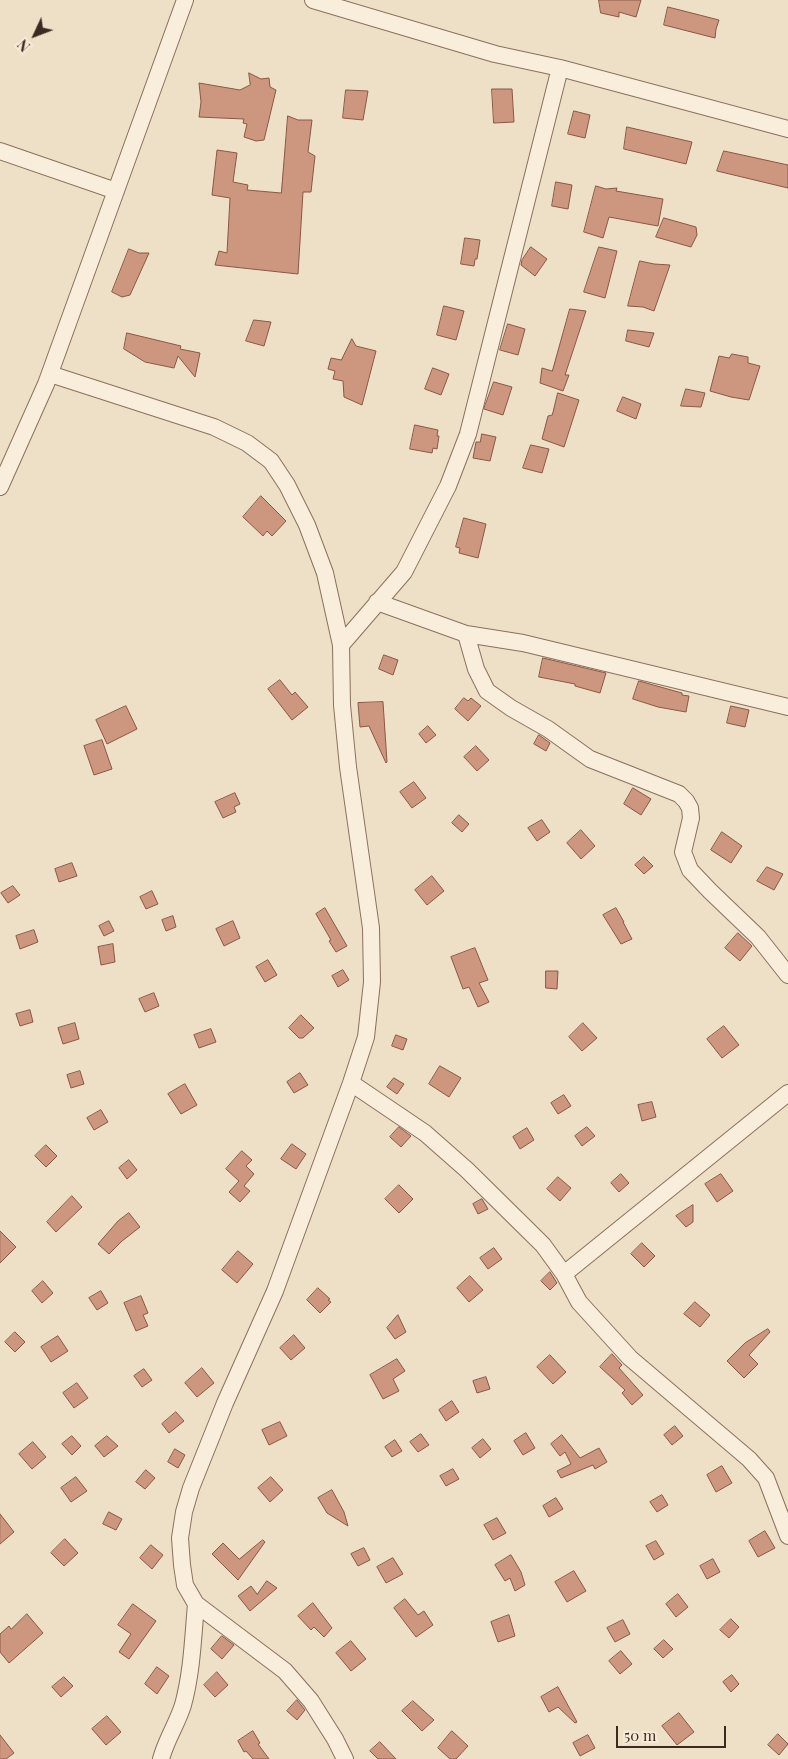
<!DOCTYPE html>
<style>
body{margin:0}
#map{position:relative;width:788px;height:1759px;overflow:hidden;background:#eedfc7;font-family:"Playfair Display",serif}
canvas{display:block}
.north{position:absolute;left:10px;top:10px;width:50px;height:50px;-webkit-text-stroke:4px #f6ead7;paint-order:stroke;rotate:227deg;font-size:14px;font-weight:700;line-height:20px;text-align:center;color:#3b2a20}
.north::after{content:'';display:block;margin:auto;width:18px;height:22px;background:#3b2a20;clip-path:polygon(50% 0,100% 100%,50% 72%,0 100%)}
.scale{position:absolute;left:616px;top:1726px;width:110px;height:22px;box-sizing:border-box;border:2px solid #3b2a20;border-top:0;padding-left:6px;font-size:15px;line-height:18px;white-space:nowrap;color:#3b2a20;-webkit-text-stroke:4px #f6ead7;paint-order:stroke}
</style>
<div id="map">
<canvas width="788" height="1759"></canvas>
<div class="north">N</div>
<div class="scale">50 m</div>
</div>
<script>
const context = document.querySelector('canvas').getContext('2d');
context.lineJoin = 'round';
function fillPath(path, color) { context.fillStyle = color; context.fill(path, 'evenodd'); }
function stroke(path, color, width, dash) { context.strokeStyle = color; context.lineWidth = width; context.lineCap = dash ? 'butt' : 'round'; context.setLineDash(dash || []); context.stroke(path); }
const building = new Path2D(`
 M599 0H641L636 17 619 12V17L601 13Z
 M668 7 719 20 716 29 715 38 664 25Z
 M249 73 261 79 269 78 270 87 276 90 264 140 256 141 244 137 247 124 243 123 244 119 199 117 201 102 199 83 240 90 250 85Z
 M492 89H512L514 122 494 123Z
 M346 90 368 91 363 120 343 118Z
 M574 111 590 115 585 138 568 134Z
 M288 116 298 120H312L308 152 315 156 311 192H303L298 274 215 265 219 251 227 253 230 198 212 195 217 150 237 153 233 182 248 185 247 190 281 193Z
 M627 127 692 142 686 164 624 149Z
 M724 151 788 165V188L717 171Z
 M556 182 572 185 568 209 552 206Z
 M596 186 606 189 617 188 616 191 663 199 658 226 609 217 603 238 584 232Z
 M664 218 696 227 697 235 691 247 656 237Z
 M465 238 480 240 477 259H475L474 266 461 264Z
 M531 247 547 259 535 276 521 265 522 260Z
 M599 247 617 251 605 298 584 292Z
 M129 249 139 253H149L130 295 122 297 112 292Z
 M640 261 654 264 670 265 654 311 643 307 628 306Z
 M444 306 464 311 456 340 437 335Z
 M570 309 586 311 565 375H569L563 391 540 383 542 368 552 371Z
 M254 320 271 322 264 346 246 341Z
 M508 324 525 329 518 355 500 350Z
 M628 330 654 333 649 347 626 341Z
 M127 333 181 346 180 349 200 353 195 377 178 356 174 368 145 362 124 349Z
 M352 339 356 346 376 351 362 405 344 397 343 381 333 379 335 371 328 369 331 358 341 360Z
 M732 354 748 357V363L760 366 749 400 731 397 710 391 719 356 729 358Z
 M433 368 449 374 441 395 425 389Z
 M494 382 512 387 503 415 484 409Z
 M686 389 705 393 701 407 681 406Z
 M558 393 579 400 564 447 542 439 548 416 552 415Z
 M623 397 641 404 636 419 617 411Z
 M415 425 438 430 437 436H439L437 449 433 448 432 453 410 449Z
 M482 434 496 437 490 461 473 458 476 442H480Z
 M531 445 549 449 542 473 523 468Z
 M261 496 286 521 272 536 267 531 263 536 243 517Z
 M464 518 486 524 478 558 459 553 460 548 456 547Z
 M384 655 398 660 393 675 379 669Z
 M543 658 606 673 600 693 575 686V684L539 677Z
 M280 680 292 695 295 692 308 707 292 720 268 689Z
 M639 681 682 693V695L689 696 686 712 658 707 633 699Z
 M464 698 468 701 471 698 481 706 468 721 455 709Z
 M383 702 387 762 386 763 369 726 360 727 358 703Z
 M126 706 137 729 107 744 96 720Z
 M731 706 749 710 745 727 727 723Z
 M428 726 436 735 426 743 419 734Z
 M539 735 550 743 546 751 534 744Z
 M102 740 112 769 94 775 84 746Z
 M476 746 489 760 477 771 464 757Z
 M414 782 426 798 412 808 400 792Z
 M633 788 651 799 641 815 624 804Z
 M235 793 240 804 234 807 236 812 223 818 215 802Z
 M459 815 469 824 462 832 452 823Z
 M542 820 550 832 537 841 528 828Z
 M581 830 595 846 581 859 567 843Z
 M722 832 742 846 731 863 711 850Z
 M644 857 653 866 644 874 635 865Z
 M72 863 77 876 59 882 55 869Z
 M767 867 783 874 774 890 757 881Z
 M432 876 444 891 427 905 415 890Z
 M13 886 20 895 8 903 1 893Z
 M152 891 158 904 146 909 140 897Z
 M325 908 347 946 336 952 329 941 331 940 316 914Z
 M616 908 624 922H623L632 939 621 944 603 915Z
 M173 916 176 927 166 931 162 920Z
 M109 921 114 931 104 936 99 926Z
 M233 921 240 938 224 946 216 929Z
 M34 930 38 942 20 949 16 936Z
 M738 933 752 946 740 961 725 948Z
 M113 944 115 962 101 965 98 947Z
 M475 948 488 980 479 983 489 1002 478 1007 469 987 463 989 451 957Z
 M268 960 277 975 265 982 256 967Z
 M343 970 349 980 338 987 332 976Z
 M546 971H558L557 989 546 988Z
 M154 993 159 1006 145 1012 139 999Z
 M30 1010 33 1022 20 1026 16 1014Z
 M301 1015 314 1028 303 1038H299L289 1028Z
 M75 1023 79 1039 63 1044 58 1028Z
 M583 1023 597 1038 582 1051 569 1037Z
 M724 1026 739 1045 722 1058 707 1039Z
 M211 1029 216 1042 199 1048 194 1035Z
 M396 1035 407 1039 403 1050 392 1046Z
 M440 1066 461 1078 449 1097 429 1084Z
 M80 1071 84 1084 71 1088 67 1075Z
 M300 1073 308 1085 294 1093 287 1082Z
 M394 1078 404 1084 397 1094 387 1087Z
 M185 1084 197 1105 181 1114 168 1094Z
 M564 1095 571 1106 558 1114 551 1103Z
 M652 1102 656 1117 642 1121 638 1105Z
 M101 1110 108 1122 94 1130 87 1118Z
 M399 1127 411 1136 401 1147 390 1137Z
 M587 1127 595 1136 582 1146 575 1136Z
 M527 1128 534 1140 520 1149 513 1137Z
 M292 1144 306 1154 296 1169 281 1159Z
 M46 1145 57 1156 46 1167 35 1156Z
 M242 1151 252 1160 246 1166 254 1174 244 1186 250 1191 240 1202 229 1192 239 1181 226 1169Z
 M129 1160 137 1170 127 1179 119 1168Z
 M621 1174 629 1183 619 1192 611 1183Z
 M721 1174 733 1191 717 1202 705 1184Z
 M558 1177 571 1188 560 1201 547 1189Z
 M399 1185 413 1199 399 1213 385 1199Z
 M72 1196 82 1207 56 1232 47 1222Z
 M482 1199 488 1209 478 1214 473 1204Z
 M693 1205V1222L686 1227 676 1216Z
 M129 1213 140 1227 122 1241 109 1254 98 1244 118 1221Z
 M0 1231 16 1247 0 1263Z
 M642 1243 655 1256 644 1267 631 1254Z
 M494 1248 502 1259 488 1269 480 1258Z
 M238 1251 253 1264 237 1283 222 1270Z
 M550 1272 557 1283 550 1290 541 1281Z
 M470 1276 483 1290 469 1302 457 1288Z
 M43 1281 53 1293 42 1303 32 1291Z
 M318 1288 330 1299 328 1300 331 1302 320 1313 307 1300Z
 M101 1291 108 1303 97 1310 89 1298Z
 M141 1296 148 1313 143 1315 148 1326 136 1331 124 1303Z
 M695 1302 710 1315 700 1327 684 1314Z
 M398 1315 406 1332 395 1339 387 1328Z
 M768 1329 770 1332 749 1355 758 1364 744 1378 727 1361 745 1343Z
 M15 1332 25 1342 15 1352 5 1342Z
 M294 1335 305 1348 291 1360 280 1348Z
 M58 1336 68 1351 51 1362 41 1347Z
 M612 1354 622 1365 619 1368 643 1395 632 1405 622 1393 625 1390 600 1367Z
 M550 1355 566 1372 553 1384 537 1367Z
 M397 1359 405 1371 393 1379 399 1391 383 1399 370 1375Z
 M202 1368 214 1383 197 1397 185 1383Z
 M144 1369 152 1380 142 1387 134 1376Z
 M486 1377 490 1389 477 1393 473 1381Z
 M77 1383 88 1398 74 1408 63 1393Z
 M452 1401 459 1412 446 1421 439 1410Z
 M176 1412 184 1421 169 1433 162 1424Z
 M280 1422 287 1436 269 1445 262 1430Z
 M675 1426 683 1436 672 1445 664 1435Z
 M526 1433 535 1448 523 1455 514 1441Z
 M421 1434 429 1445 418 1452 410 1442Z
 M562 1435 580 1458 599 1448 607 1462 595 1469 593 1465 561 1478 557 1471 571 1464 565 1452 560 1456 551 1444Z
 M72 1436 81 1446 72 1455 62 1444Z
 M107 1436 118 1446 104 1457 95 1446Z
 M483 1439 491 1449 480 1458 472 1448Z
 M395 1440 402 1451 392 1457 385 1447Z
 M33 1442 46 1457 32 1469 19 1454Z
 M175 1449 185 1455 178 1468 168 1462Z
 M722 1466 732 1483 716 1492 707 1475Z
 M453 1469 459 1479 446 1486 440 1476Z
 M146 1470 155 1478 145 1489 136 1482Z
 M76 1477 87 1491 71 1502 61 1488Z
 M271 1477 283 1490 270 1502 258 1488Z
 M332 1490 344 1512 348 1526 327 1513 318 1498Z
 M662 1495 668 1505 657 1512 650 1502Z
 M556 1498 563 1509 549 1517 543 1506Z
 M109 1512 122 1519 116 1530 103 1524Z
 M0 1514 14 1532 0 1544Z
 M497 1518 506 1533 493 1540 484 1525Z
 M765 1531 775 1548 758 1557 749 1541Z
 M65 1539 78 1553 64 1566 51 1553Z
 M263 1540 265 1542 238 1580 212 1554 223 1543 239 1559Z
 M656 1541 664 1554 654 1560 646 1546Z
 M151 1545 163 1555 152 1569 140 1558Z
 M364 1548 370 1560 358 1566 351 1554Z
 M511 1555 521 1572 525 1585 515 1591 510 1578 505 1581 495 1565Z
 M393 1558 403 1574 386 1583 377 1567Z
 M713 1559 720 1572 707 1579 700 1566Z
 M574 1571 586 1591 567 1602 555 1582Z
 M267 1581 277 1588 250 1611 238 1596 251 1586 257 1594Z
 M678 1594 688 1607 676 1617 666 1604Z
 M405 1599 418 1615 424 1611 433 1625 416 1637 394 1608Z
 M313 1603 332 1628 324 1637 314 1627 311 1630 298 1616Z
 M133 1604 156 1621 129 1659 119 1652 131 1634 118 1625Z
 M27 1614 43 1633 9 1663 0 1652V1634L9 1626 11 1629Z
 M509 1615 515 1636 498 1642 491 1622Z
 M731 1619 739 1627 729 1638 720 1630Z
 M623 1620 630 1634 615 1642 607 1628Z
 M222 1636 234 1645 222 1659 211 1649Z
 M664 1640 673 1649 663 1658 654 1649Z
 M351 1641 366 1659 351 1671 336 1653Z
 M621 1651 632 1664 620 1674 609 1661Z
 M157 1667 169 1676 157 1694 145 1684Z
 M217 1672 228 1685 215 1697 204 1685Z
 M732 1675 739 1684 731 1692 723 1682Z
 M64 1677 73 1686 61 1697 52 1687Z
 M558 1687 577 1722 575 1723 558 1707 549 1712 541 1697Z
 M297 1700 305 1710 297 1720 287 1711Z
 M413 1701 434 1720 422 1731 402 1711Z
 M679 1713 694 1732 677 1745 662 1726Z
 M107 1716 121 1732 106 1745 92 1729Z
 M253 1731 260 1743 258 1744 269 1759H253L246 1751 244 1752 238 1741Z
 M452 1731 468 1746 456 1759H450L438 1748Z
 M778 1734 788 1744 779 1755 768 1745Z
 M0 1735 14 1753 6 1759H0Z
 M588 1735 595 1748 580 1756 573 1743Z
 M380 1742 396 1759H378L370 1751Z`);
fillPath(building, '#cc977e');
stroke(building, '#895843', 1);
const street = new Path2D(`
 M313 0 495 54 560 68 788 129
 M0 151 116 191
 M50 374 214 427 247 443 271 461 287 485 307 525 325 573 341 645 342 705 348 767 371 928 372 982 366 1037 351 1083 275 1291 225 1403 191 1488 184 1512 180 1538 182 1565 185 1585 196 1604 285 1671 311 1701 335 1739 345 1759
 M0 487 46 384 185 0
 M377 602 466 634 523 643 788 707
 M466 634 476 669 487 691 511 708 548 729 590 759 679 794 686 801 690 808 691 818 683 852 690 870 710 891 758 937 788 975
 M341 645 404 572 448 486 468 434 560 68
 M351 1083 425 1133 467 1170 543 1245 564 1274 579 1302 630 1358 749 1459 766 1478 788 1536
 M564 1274 788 1093
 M161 1759C166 1740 177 1724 183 1705 192 1672 193 1638 196 1604`);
stroke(street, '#8a715d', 18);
stroke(street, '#f9eddb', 16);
</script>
